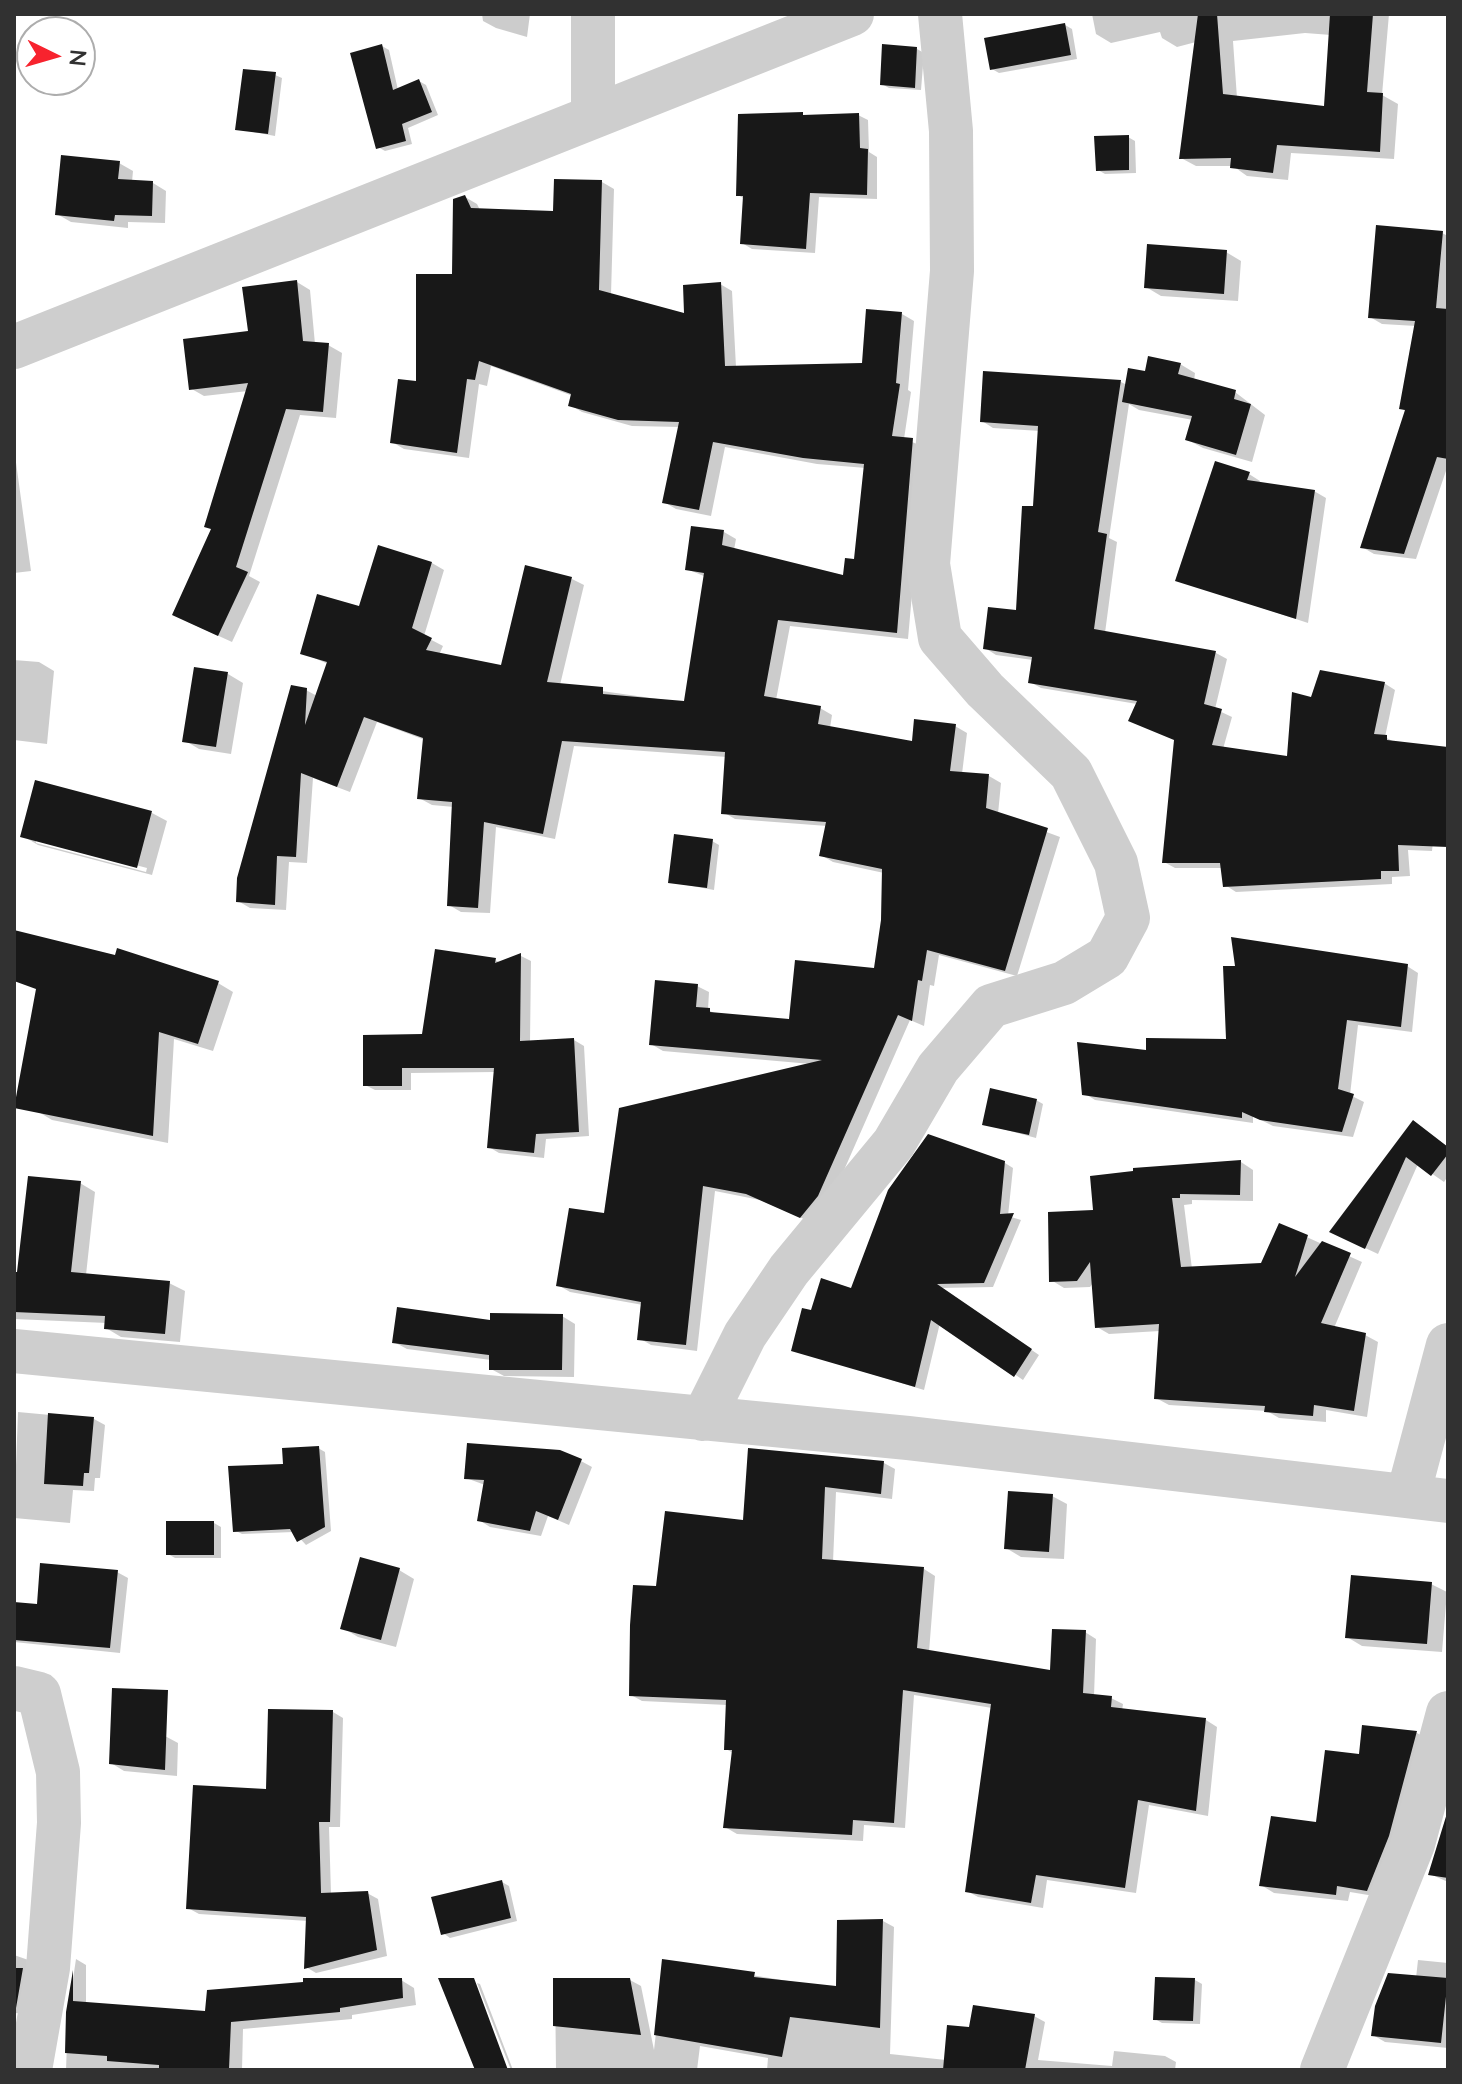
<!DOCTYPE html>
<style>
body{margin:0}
#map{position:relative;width:1462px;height:2084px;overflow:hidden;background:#fff;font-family:Lato,sans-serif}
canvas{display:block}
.frame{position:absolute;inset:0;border:16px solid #313131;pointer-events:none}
.north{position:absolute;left:16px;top:16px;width:80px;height:80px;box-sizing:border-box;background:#fff;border:2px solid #adadad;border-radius:50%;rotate:95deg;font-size:22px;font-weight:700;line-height:32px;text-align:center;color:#313131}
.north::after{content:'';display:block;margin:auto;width:28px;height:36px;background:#f7232e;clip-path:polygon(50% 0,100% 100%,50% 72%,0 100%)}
</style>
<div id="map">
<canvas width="1462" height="2084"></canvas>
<div class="frame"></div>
<div class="north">N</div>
</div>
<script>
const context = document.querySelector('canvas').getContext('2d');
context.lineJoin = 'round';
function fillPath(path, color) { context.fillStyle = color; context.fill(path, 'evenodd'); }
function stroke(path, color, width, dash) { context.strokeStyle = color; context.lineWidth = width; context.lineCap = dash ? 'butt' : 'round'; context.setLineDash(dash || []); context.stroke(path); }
fillPath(new Path2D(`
 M482 14H530L527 37 496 28 483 21Z
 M1092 14H1389L1382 95 1398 104 1394 159 1291 153 1288 180 1247 176 1233 166H1196L1181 158 1196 42 1177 47 1162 38 1160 32 1111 43 1096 34ZM1305 33 1331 35 1326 109 1237 98 1233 41Z
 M1065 25 1072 29 1077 59 999 73 992 69Z
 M382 46 389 50 398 90 419 81 426 85 438 115 408 128 412 144 385 151 378 147Z
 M917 49 924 53 921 90 889 88 882 84Z
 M275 75 282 78 275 136 237 129Z
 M858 115 868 120 869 152 877 157V199L819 197 815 253 752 249 742 243 745 199 738 195Z
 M1128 137 1135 141 1136 173 1105 174 1098 170Z
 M119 163 133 171 132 182 153 183 166 191 165 223 128 222V228L71 222 57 214Z
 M602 182 614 189 611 295 686 316 720 284 732 291 736 367 863 365 902 314 914 321 908 390 911 392 904 439 925 447 908 639 790 626 776 700 820 708 832 715 830 728 914 743 955 726 967 733 962 774 989 776 1001 783 998 814 1060 837 1017 976 939 955 934 986 930 985 924 1026 910 1020 830 1202 813 1223 760 1200 715 1191 697 1351 651 1345 639 1338 643 1305 570 1292 558 1285 605 1215 811 1064 663 1051 651 1044 697 986 709 992 708 1010 718 1015 790 1021 875 971 883 920 884 873 833 862 821 855 827 826 735 819 723 812 727 757 574 746 555 839 496 827 490 913 461 912 449 905 454 807 432 805 419 798 425 740 377 722 350 792 313 778 307 863 289 862 286 910 250 908 238 901 306 690 317 696 328 664 303 653 360 609 432 563 444 570 424 636 443 646 439 655 502 668 572 579 584 585 560 685 686 703 706 577 687 569 724 532 736 539 734 550 845 578 856 561 866 468 817 464 725 447 711 516 676 509 664 502 680 427 632 426 582 412 570 405 573 396 491 366 487 386 479 384 469 458 404 449 392 442 418 383 454 276 465 197 477 204 480 210 555 213Z
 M1442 233 1448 236V465L1416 559 1374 554 1362 547 1407 412 1401 408 1416 326 1382 324 1370 317Z
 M1226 252 1241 261 1238 301 1161 296 1146 287Z
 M297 282 310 290 315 344 328 345 342 353 336 418 300 415 249 576 260 582 232 642 188 622 248 391 204 396 190 388 251 333Z
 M1180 364 1195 373 1194 381 1235 392 1265 415 1252 462 1203 448 1188 440 1193 420 1139 410 1129 404 1109 538 1117 542 1105 633 1216 653 1227 659 1215 709 1232 717 1223 749 1289 758 1312 699 1384 683 1395 690 1385 737 1396 743 1448 749V805H1437L1432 851 1408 850 1410 876 1392 877V884L1236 892 1225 885 1223 868H1175L1164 862 1176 741 1137 704 1041 688 1030 682 1033 660 996 655 985 648 1018 613 1035 509 1040 431 993 428 982 421 985 373 1121 382 1127 385 1147 373Z
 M14 448 31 571 14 573Z
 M1216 463 1249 474 1260 481 1259 484 1314 491 1326 498 1308 623 1177 580Z
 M14 660 39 662 54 671 47 744 14 740Z
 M196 670 228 674 243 683 231 754 199 749 184 740Z
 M36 782 152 813 167 821 152 875 38 845 23 836ZM36 839 147 868 146 872 36 843Z
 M712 841 719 845 714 890 670 882Z
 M521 956 531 961 530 1042 574 1040 584 1046 589 1136 546 1139 544 1158 499 1153 489 1147 496 1072 411 1073V1090H375L365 1085 424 1036 495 960 501 963Z
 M116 957 218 983 233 992 213 1051 174 1039 168 1143 52 1120 37 1111Z
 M1407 966 1418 973 1412 1032 1358 1025 1350 1095 1364 1102 1353 1137 1273 1126 1253 1116V1123L1095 1100 1084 1093 1148 1052 1229 1041Z
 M1036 1100 1043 1104 1036 1138 984 1124Z
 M1414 1123 1448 1147V1176L1444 1182 1418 1164 1378 1254 1344 1238Z
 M1241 1162 1253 1170V1201L1192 1200V1204L1184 1205 1192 1269 1263 1265 1280 1225 1362 1262 1334 1328 1365 1335 1378 1342 1367 1417 1326 1410V1422L1279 1418 1267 1411 1169 1405 1156 1398 1160 1331 1109 1334 1097 1327 1093 1283 1090 1287 1064 1288 1051 1280 1095 1212Z
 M1005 1163 1013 1168 1008 1216 1021 1220 993 1287 941 1288 1039 1355 1023 1380 940 1323 924 1390 793 1350 812 1312 853 1291Z
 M80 1183 95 1192 86 1275 169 1283 185 1291 180 1342 121 1337 106 1328 107 1323 14 1319V1273L19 1274Z
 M562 1316 575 1324 574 1377 504 1376 491 1369V1360L407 1349 394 1342 492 1322Z
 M18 1412 94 1419 105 1425 100 1478H95L94 1491 73 1490 70 1523 14 1518Z
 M318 1448 325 1452 331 1531 306 1545 294 1532 242 1534 234 1530 286 1466Z
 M750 1450 884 1463 895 1469 892 1499 836 1492 833 1562 924 1569 935 1576 929 1652 1052 1672 1085 1632 1096 1639 1094 1696 1111 1698 1123 1704 1122 1711 1206 1720 1217 1727 1208 1816 1149 1805 1136 1893 1047 1880 1043 1908 978 1897 967 1891 992 1708 914 1695 905 1828 864 1825 863 1841 737 1834 725 1827 733 1753 726 1749 727 1705 642 1701 631 1695 658 1589 744 1522Z
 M581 1461 592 1467 569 1525 548 1516 541 1536 490 1527 479 1520 485 1485 466 1478Z
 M1052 1496 1067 1504 1064 1559 1021 1557 1006 1548Z
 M214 1523 221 1527V1558H175L168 1554Z
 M399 1570 414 1579 396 1647 358 1637 343 1628Z
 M117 1572 128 1578 120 1653 14 1642V1604L38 1607Z
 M1431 1584 1447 1592 1442 1652 1362 1646 1347 1637Z
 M333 1712 343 1718 340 1827H329L331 1894 367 1893 378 1899 387 1956 316 1973 306 1967 308 1921 199 1914 188 1908 268 1792Z
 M1364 1727 1417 1733 1429 1740 1380 1897 1350 1892 1348 1901 1274 1893 1261 1885 1317 1825 1361 1756Z
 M165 1736 178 1743 177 1776 124 1771 111 1763Z
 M1448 1811V1882L1430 1874Z
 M502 1882 509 1886 517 1921 450 1938 443 1933Z
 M883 1921 894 1927 890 2054 946 2060 971 2029 1034 2016 1045 2022 1038 2060 1112 2066 1114 2051 1165 2056 1176 2062 1175 2070H767L768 2058 700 2046 697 2070H556L555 1980H630L641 1986 654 2050 664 1961 838 1989Z
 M14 1955 37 1963 29 2014 14 2013Z
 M76 1959 86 1965V2004L206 2013 305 1984 401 1980 414 1988 416 2005 352 2015V2019L243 2029 242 2070H66L68 2012Z
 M1418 1960 1448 1963V2048L1385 2042 1373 2035 1416 1978Z
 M1195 1980 1202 1984 1200 2024 1162 2023 1155 2019Z
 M477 1983 480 1984 513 2070H511Z`), '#0003');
fillPath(new Path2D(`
 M1198 14H1217L1223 94 1324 106 1330 14H1373L1367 92 1383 93 1380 152 1277 145 1273 173 1230 168 1231 158 1179 159Z
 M1065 23 1071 55 990 70 984 38Z
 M382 44 393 90 419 79 432 112 402 124 406 141 376 149 350 53Z
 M882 44 917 47 915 88 880 85Z
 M243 69 276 72 268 134 235 130Z
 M803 112V115L859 113 860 148 868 149 867 195 810 193 806 249 740 244 743 196H736L738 114Z
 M1129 135V170L1096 171 1094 136Z
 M61 155 120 161 118 179 153 181 152 216 115 215 114 221 55 215Z
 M554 179 602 180 599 290 684 313 683 285 721 282 725 366 862 363 866 309 902 312 896 383 900 384 892 436 913 438 897 633 778 620 764 696 821 706 818 724 912 741 914 719 956 724 950 771 989 774 986 808 1048 828 1005 971 927 950 922 981 918 980 912 1021 898 1015 818 1196 800 1218 746 1194 703 1186 686 1345 637 1340 641 1302 556 1286 569 1208 604 1213 619 1108 822 1060 649 1045 655 980 698 984 696 1007 710 1008V1012L789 1019 795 960 874 968 881 920 882 869 819 856 826 822 721 814 725 752 562 741 543 834 484 822 478 908 447 906 452 802 417 799 423 738 364 717 337 787 301 773 296 857 277 856 275 905 236 902 237 878 291 685 307 688 305 725 327 662 300 654 317 594 359 606 378 545 432 562 412 628 432 638 426 650 501 665 525 565 572 577 547 682 603 687V694L684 701 704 573 685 570 691 526 724 530 722 545 843 575 845 558 854 559 864 464 803 458 713 442 699 510 662 503 679 422 618 420 568 406 571 394 479 361 475 380 467 379 457 453 390 443 398 379 416 381V274H452L453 199 465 195 471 208 553 211Z
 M1376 225 1443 231 1436 308 1448 309V459L1437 457 1404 554 1360 548 1405 410 1399 409 1415 321 1368 318Z
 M1147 244 1227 250 1224 294 1144 288Z
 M297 280 303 341 329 343 323 412 286 409 236 567 248 572 218 636 172 615 211 529 204 527 248 383 189 390 183 339 248 331 242 287Z
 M1148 356 1181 363 1178 374 1236 390 1234 399 1251 404 1236 455 1185 440 1192 416 1122 402 1128 368 1145 371Z
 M983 371 1121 380 1098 532 1107 534 1094 629 1216 651 1204 704 1222 709 1212 745 1287 756 1292 692 1311 697 1320 670 1385 682 1374 734 1387 735V740L1448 747V847L1398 845 1399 871H1381V879L1223 887 1220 863H1162L1174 740 1128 721 1137 701 1028 683 1032 657 983 649 988 607 1016 610 1022 506H1033L1038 426 980 422Z
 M1215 461 1250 472 1247 480 1315 490 1296 619 1175 581Z
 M194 667 228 672 216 747 182 742Z
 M35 780 152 811 137 868 20 837Z
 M674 834 713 839 707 888 668 883Z
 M14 930 115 955 117 948 219 981 198 1044 159 1032 153 1136 14 1108 36 989 14 981Z
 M1231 937 1408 964 1401 1027 1347 1020 1338 1089 1354 1094 1342 1132 1260 1120 1242 1112V1118L1082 1095 1077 1042 1146 1050V1038L1226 1039 1223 966H1235Z
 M435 949 496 958 495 963 521 953 520 1041 574 1038 579 1132 536 1134 534 1153 487 1148 494 1068H402V1086H363V1035L422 1034Z
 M990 1088 1037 1099 1029 1135 982 1125Z
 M1413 1120 1448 1147V1154L1431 1176 1406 1157 1365 1249 1329 1232Z
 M928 1134 1005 1161 1000 1214 1014 1213 984 1283 937 1284 1032 1349 1014 1377 931 1320 915 1387 791 1351 802 1308 811 1310 821 1278 851 1288 888 1190Z
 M1241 1160 1240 1195 1180 1194V1198H1172L1181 1267 1261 1263 1279 1223 1308 1235 1295 1277 1322 1241 1351 1253 1321 1323 1366 1333 1354 1411 1314 1405 1313 1416 1264 1412 1265 1406 1154 1399 1159 1324 1095 1328 1090 1262 1077 1281 1049 1282 1048 1212 1093 1210 1090 1176 1133 1171V1168Z
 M28 1176 81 1181 71 1272 170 1281 165 1334 104 1329 105 1316 14 1312V1272H17Z
 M397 1307 490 1320V1313L563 1314 562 1370H489V1355L392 1343Z
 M48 1413 94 1417 89 1473H84L83 1486 44 1484Z
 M467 1443 560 1450 582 1459 558 1520 536 1511 530 1531 477 1521 484 1480 464 1479Z
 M319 1446 325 1527 297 1542 290 1529 233 1532 228 1466 283 1464 282 1448Z
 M748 1448 884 1461 881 1494 825 1487 822 1559 924 1567 917 1648 1050 1670 1052 1629 1086 1630 1083 1693 1112 1696 1111 1707 1206 1718 1196 1811 1138 1800 1125 1888 1036 1875 1031 1903 965 1892 991 1704 903 1690 894 1823 853 1820 852 1835 723 1828 732 1750H724L726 1700 629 1696 630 1625 633 1585 656 1586 665 1511 743 1520Z
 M1008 1491 1053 1494 1049 1552 1004 1549Z
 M166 1521H214V1555H166Z
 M360 1557 400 1568 381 1640 340 1629Z
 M40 1563 118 1570 110 1648 14 1640V1602L37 1604Z
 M1351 1575 1432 1582 1427 1644 1345 1638Z
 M112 1688 168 1690 165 1770 109 1764Z
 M268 1709 333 1710 330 1822H319L321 1893 368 1891 377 1950 304 1969 306 1917 186 1909 193 1785 266 1789Z
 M1362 1725 1417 1731 1389 1836 1367 1891 1337 1886 1336 1895 1259 1886 1271 1816 1316 1822 1325 1750 1359 1754Z
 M1448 1810V1878L1428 1875Z
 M502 1880 511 1918 441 1935 431 1897Z
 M883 1919 880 2028 790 2017 782 2057 654 2035 662 1959 755 1972 754 1977 836 1986 837 1920Z
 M14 1968H23L16 2008H14Z
 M73 1970V2001L205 2011 207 1990 303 1982V1978H402L403 1998 340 2008V2012L231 2022 229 2069 159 2068V2065L107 2061V2056L65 2053 66 2012Z
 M1388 1973 1448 1978 1441 2043 1371 2036 1375 2006Z
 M1155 1977 1195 1978 1193 2021 1153 2020Z
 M438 1978H474L508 2070H475Z
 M553 1978H630L641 2035 553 2026Z
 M973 2005 1035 2014 1025 2070H943L947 2025 969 2027Z`), '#181818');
stroke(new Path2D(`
 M593 14V117
 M14 347 852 14
 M14 1351 908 1438 1448 1501
 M703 1419 745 1335 789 1270 894 1143 938 1068 991 1006 1064 983 1107 957 1128 918 1116 863 1071 773 985 690 940 638 928 564 952 271 951 131 940 14
 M1408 1495 1448 1345
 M14 1688 39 1694 58 1772 59 1823 48 1968 30 2070
 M1322 2070 1413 1844 1448 1713`), '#cecece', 44);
</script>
